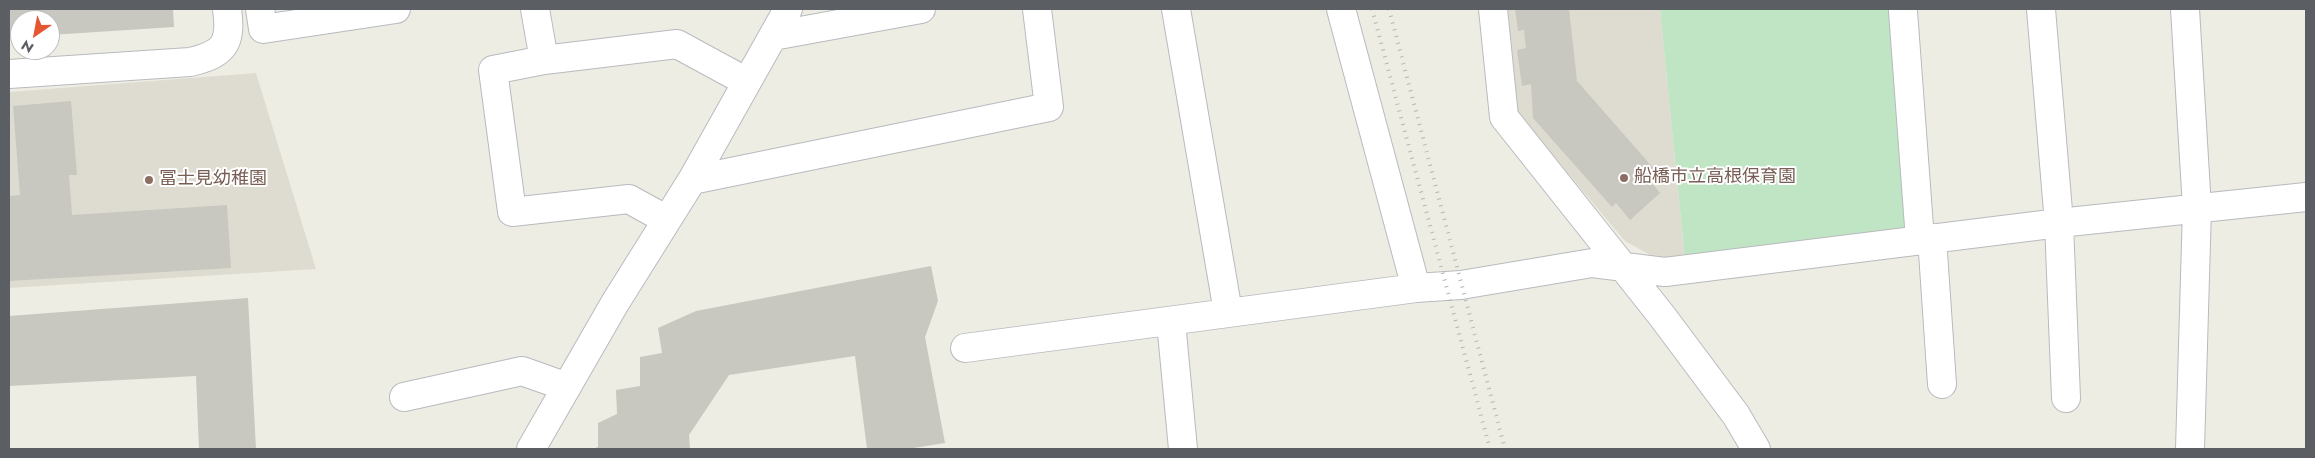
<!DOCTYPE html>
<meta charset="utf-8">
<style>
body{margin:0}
#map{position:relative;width:2315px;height:458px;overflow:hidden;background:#eeede3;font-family:Jost,sans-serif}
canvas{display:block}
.frame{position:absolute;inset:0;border:10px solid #5b5e63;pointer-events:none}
.north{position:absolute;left:10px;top:10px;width:50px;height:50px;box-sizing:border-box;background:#fff;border:1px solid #bdbfc1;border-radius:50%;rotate:213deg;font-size:14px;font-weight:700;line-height:20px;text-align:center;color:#5b5e63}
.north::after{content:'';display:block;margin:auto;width:18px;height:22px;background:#e65631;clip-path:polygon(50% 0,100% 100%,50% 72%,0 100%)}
</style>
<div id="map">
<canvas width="2315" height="458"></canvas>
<div class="frame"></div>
<div class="north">N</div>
</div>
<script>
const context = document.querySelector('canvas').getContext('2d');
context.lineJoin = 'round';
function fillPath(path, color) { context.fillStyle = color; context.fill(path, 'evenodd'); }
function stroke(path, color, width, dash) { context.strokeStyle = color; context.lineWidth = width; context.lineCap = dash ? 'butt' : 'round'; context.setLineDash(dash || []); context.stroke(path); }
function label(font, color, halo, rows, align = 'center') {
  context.font = font + ' Jost,"Noto Sans JP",sans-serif'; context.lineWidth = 4; context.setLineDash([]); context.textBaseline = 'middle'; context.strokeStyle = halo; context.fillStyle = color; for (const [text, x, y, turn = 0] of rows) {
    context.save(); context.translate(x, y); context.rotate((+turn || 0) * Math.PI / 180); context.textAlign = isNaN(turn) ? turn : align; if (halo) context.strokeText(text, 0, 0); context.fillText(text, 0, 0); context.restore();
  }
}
fillPath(new Path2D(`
 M1508 9H1660L1685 259H1662L1652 256 1625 241 1518 114Z
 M256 73 316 269 9 288V92Z`), '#dedcd1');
fillPath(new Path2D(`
 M1660 9H1891L1907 223 1901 234 1685 259Z`), '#c0e5c4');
fillPath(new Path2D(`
 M9 9H173L174 27 50 35V20H20V37L9 38Z
 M1515 9H1569L1577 81 1655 170 1647 177 1660 193 1630 220 1616 203 1612 207 1533 118 1531 84 1522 86 1517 50 1526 48 1524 30 1518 31Z
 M71 101 77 175H69L72 215 227 205 231 268 9 281V196L20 195 13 106Z
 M931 266 938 301 925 337 945 443 907 449H867L855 356 729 375 689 435 690 449H593L598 447V423L617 414 616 390 640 386V357L662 353 658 328 696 311Z
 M248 298 256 449H199L196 376 9 386V316Z`), '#c8c7c0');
const minor = new Path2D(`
 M260 9 263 29 396 9
 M535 9 544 60
 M1176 9 1228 312
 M1341 9 1416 288 1461 285 1592 263 1665 272 2059 223 2306 197
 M1493 9 1504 117 1662 316 1736 415 1756 449
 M2041 9 2059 223 2066 398
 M2185 9 2197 208 2190 449
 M1903 11 1920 240
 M773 36 921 9
 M9 74 190 62C224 54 232 44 227 9
 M692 180 1049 107 1037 9
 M667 220 629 199 512 212 493 70 544 60 677 44 747 82
 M1932 238 1942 384
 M1171 322 1183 449
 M965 348 1416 288
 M404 397 522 371 567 387
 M531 449 615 303 692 180 788 9`);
stroke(minor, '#b8babf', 30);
stroke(minor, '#fff', 28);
stroke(new Path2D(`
 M1372 9 1490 449
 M1389 9 1505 449`), '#b4b5b5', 4, [1, 6]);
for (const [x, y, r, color] of [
 [1624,178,5,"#8d6e63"],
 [149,180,5,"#8d6e63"]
]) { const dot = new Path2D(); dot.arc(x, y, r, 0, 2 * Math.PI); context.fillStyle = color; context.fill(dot); stroke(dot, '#fff', 2); }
label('18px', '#785e54', '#fff', [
 ["船橋市立高根保育園",1634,178],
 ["冨士見幼稚園",159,180]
], 'left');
</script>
